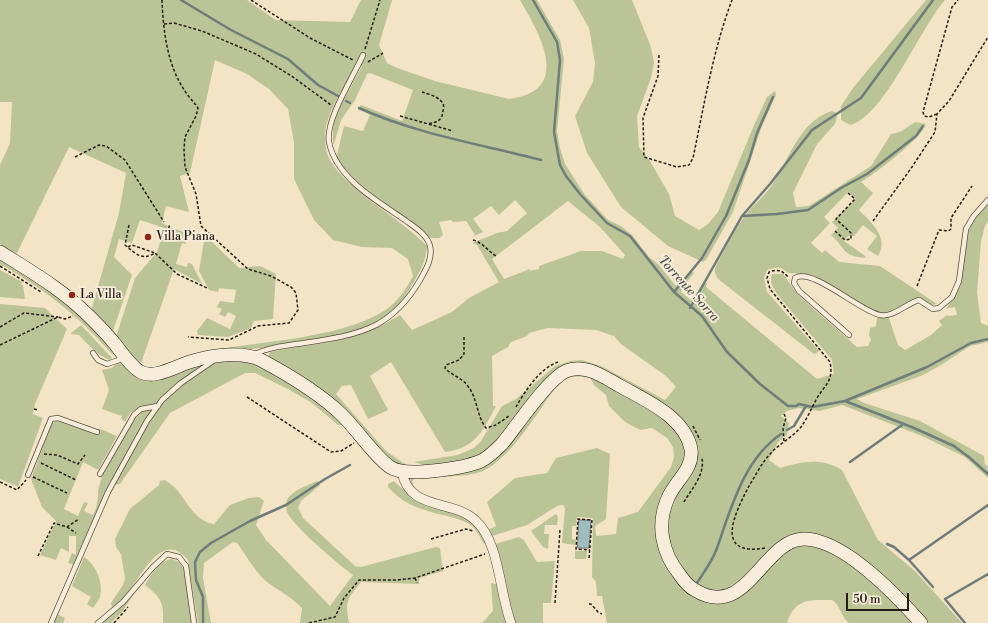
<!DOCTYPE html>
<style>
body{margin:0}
#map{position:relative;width:988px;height:623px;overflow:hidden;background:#f4e4c6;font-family:"Libre Bodoni",serif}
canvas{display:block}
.scale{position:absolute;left:846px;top:593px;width:63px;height:18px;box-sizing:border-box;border:2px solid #251c14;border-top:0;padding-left:5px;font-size:12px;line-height:14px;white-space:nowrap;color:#251c14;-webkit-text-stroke:3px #f8edda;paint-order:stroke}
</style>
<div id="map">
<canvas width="988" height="623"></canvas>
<div class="scale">50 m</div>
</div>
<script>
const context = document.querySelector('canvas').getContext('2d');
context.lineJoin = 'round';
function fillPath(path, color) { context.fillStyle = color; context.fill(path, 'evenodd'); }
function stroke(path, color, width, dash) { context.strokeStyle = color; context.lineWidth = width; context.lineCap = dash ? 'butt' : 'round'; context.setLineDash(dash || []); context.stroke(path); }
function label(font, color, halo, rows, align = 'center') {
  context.font = font + ' "Libre Bodoni",serif'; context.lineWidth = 3.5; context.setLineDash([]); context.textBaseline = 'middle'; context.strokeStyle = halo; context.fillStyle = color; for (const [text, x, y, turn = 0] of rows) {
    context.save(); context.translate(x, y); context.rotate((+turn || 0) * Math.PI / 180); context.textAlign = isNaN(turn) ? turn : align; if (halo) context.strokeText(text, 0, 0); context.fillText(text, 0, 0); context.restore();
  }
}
fillPath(new Path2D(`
 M0 0H247L276 20 350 22 361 0H392L379 45 387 63 397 68 435 81 509 99C574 91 539 33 520 0H537L560 40 564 59 557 131 560 148 565 164 585 195 608 220 621 226 632 235 649 257 658 264 676 286 691 271 694 273 682 288 681 292 691 300 695 297 703 283H707L706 287 817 379 834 374 832 360 777 294C773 287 769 282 772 274H783L798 295 857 347 868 346 871 340 869 335 870 328 876 326 877 318H889L898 345 905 350 931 335 942 325 939 321 947 315 948 316 957 315 955 307 946 309 960 286 969 229 975 218 988 204V221L985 226 981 241 977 293 981 323 988 326V342L970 346 941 365 921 376 857 399 864 403 920 421 984 456 985 464 988 467V478L965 457 922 436 842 405 820 411 799 408 787 411 781 416 789 423 787 435 778 442 769 460 780 468C803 462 820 457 842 470L878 540 915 571 962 623H927L904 598 804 535 731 589 714 592 696 587 675 563 665 533 671 500 694 469 686 427 575 364 501 439 480 457 429 467 414 462 458 455 474 448 481 441 502 406 516 399 555 366 571 361 582 360 601 366 665 400 676 387 666 376 621 344 614 336 596 330 548 328 529 333 527 336 511 342 508 347 492 356 493 406H496L494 410C481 434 474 448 445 452L391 362 370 376 388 410 368 419 351 385 342 386 336 394 386 451 408 466 395 465 268 357 270 352C299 346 330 344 358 335 373 330 387 323 400 315L412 330 452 312 469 298 499 282 477 245 472 243 497 233 507 231 527 213 515 200 499 215 491 206 473 219 483 232 472 237 475 235 466 221 453 222 451 220 439 222 443 235 439 238H431L371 195 347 172 336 159 344 126 363 131 370 115 358 109 361 105 402 121 413 90 370 73 367 74 355 100 341 120 334 144H333V128L338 111 362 66H355C346 85 331 105 326 126 324 135 325 147 328 156 342 188 402 219 427 246 426 261 420 272 412 285 407 293 401 303 394 310 360 343 242 350 193 354 250 341 335 341 384 311 397 303 406 289 413 276L408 259 392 248 362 247 333 240 314 220 294 179V143L288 109 269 89 247 74 215 60 190 173 180 176 189 212 166 206 162 223 168 226 167 229 140 220 132 243 119 239 114 257 132 275 113 331H110L91 311 119 213 126 173 69 147 16 255 0 244V165L10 143 12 102H0ZM568 201 600 227 625 255 623 259 602 251H581L539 266V269L530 271V269L504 279 492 259Z
 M573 0H632L651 47 654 63 651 78 637 116 639 147 650 161 669 194 675 216 699 230 708 224 718 212 755 123 767 97 775 91 776 95 762 126 733 212 706 260 703 262 668 246 621 207 587 153 575 116 593 82 595 63 589 28Z
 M926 0H945C920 28 884 117 850 125L841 120V106L853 88Z
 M832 111 835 112 837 117 835 124 817 144 793 193 796 207 809 206 871 166 891 134 900 132 915 122 926 124C921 139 876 173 861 182L873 193 859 210C870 221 890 238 878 256L867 249 877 236 863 225 854 236H848L844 241 864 255 866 258C841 256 846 248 831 235L838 228 832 222 856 199 848 192 824 217 830 223 811 243 822 253 825 250 839 262 880 266 937 304 931 305 919 297C903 301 893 317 875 312 849 296 819 272 788 273 781 266 776 267 767 270L764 278 767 292 819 351 817 353 814 354 718 279 715 273V268C724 252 732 233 744 217 752 206 764 197 772 185 789 160 799 121 832 111Z
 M169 227 184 232 186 244 182 243 176 264 187 267 188 263 192 264 202 284 174 269 140 366 116 337 135 278 157 252 164 230 168 231Z
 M205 235 239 268 260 266 276 274 273 319 254 321 251 328 228 337 198 335 197 331 207 318 230 329 236 316 228 312 225 317 219 314 222 309 217 307 220 301 234 303 236 290 219 288 218 292 209 290 199 271Z
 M0 258 50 288 86 319 119 358 111 353C76 314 46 290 0 264Z
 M0 270 22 282 21 285H23L25 299 0 297Z
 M0 304 45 308 67 329 35 404 33 414 43 418 18 487 0 479Z
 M81 325 112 358 110 360C100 357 86 343 79 335L70 334Z
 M240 359C280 371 314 397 344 425H338L312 403 286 388 255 373H245L170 413 120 484 109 485 74 565 68 563 72 553 76 555V536H69V552L61 548 56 560 40 555 56 521 42 507 31 479 52 423 58 421 95 434 98 428 117 436 98 470 83 462 64 509 78 516 84 502 88 503 84 511 93 515C97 508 98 500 98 492 98 488 101 481 102 477 105 463 134 413 148 408L146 405 130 413 125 422 121 418 122 416 102 409 109 390 102 370 112 368 117 363 125 364 136 373 195 364Z
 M567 374H588L651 408 681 434 687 459 671 486 663 554 712 601 777 560 789 549 805 543 827 549 860 571 915 623H849C841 617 840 604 832 600 809 600 795 598 787 623H607L602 596H597L596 582 592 577 593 518 577 517 576 526H572V539L576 540 575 545 562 543 565 508 563 505 557 506 527 525 492 536 488 530 496 526 487 502 515 478 547 473 556 458 597 448 610 454 606 519 595 526 596 536 616 534 618 518 638 512 671 467 674 457 673 447 667 438 652 428 640 430 625 422 609 406 606 395 595 386 590 378C572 375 568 376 555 388 538 412 510 459 483 471 466 478 435 476 416 478L412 481 413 484 410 485 411 477 482 464 552 386Z
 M165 480C169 483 174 486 177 490 188 503 195 521 214 524L230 505 249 498 259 497 264 501 256 525 266 540 330 606 353 575C339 565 293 526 287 512 286 509 286 503 287 500 291 491 310 484 318 481L320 485 319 486 301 501 298 508 303 518 355 566 361 567 436 547 440 548 443 571 419 578V584L361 582C347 600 345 599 349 623H300L302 608C291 597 283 593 271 585 257 576 247 556 237 543L233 542 204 563 203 578 211 623H198L188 560C156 522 135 599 112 607L111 603 123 585 125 578 121 554 116 547 115 539 130 509 159 485 160 481Z
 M394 481 411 497 473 521 486 541 484 544C481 539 477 531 472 526 459 516 440 516 425 510 410 506 398 498 388 487V484Z
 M556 514 558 517 557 525H545L544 534H549L548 549 543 547 531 531Z
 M519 537 524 540 537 562 555 561 551 603H543V623H515L495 544Z
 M575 551H587L586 559H575Z
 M84 557C95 564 104 582 100 597 99 600 95 605 93 608L87 604 91 597 72 586Z
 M172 559 179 562 184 569 192 623H163C164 602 161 598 145 585 152 574 158 561 172 559Z
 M144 579 122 612 111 623H101Z
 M491 583 496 584 508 623H482L493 611Z
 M57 614 65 618 63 623H54Z`), '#bbc496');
const water = new Path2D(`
 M579 520H591L589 548H578Z`);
fillPath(water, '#9fbcbe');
stroke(water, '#6e7c7a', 1);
stroke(new Path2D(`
 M181 0 231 30 288 59 318 85 340 97
 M533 0 557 42 560 60 554 132 560 165 566 176 580 194 607 223 630 236 674 292 702 316 727 352 760 384 788 406H796L799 404 812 407 845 401 914 428 954 446 970 458 988 474
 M346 101 350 103
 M359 108C417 134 479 144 541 160
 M743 216 777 214 808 210 841 188 867 174 916 136 923 126
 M674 292 702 258 726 216 749 160 757 133 773 97
 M690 308 742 216 770 184 812 130 861 98 933 0
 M845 401 927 367 971 343 988 339
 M787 430 794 426 806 406
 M850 462 902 425
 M887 544 894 547 909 560 988 505
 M909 560 933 587
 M697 583C704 572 713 560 717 548 731 508 744 459 781 434
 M203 623V597L196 580 195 562 200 552 211 543 250 521 286 505 325 479 350 465
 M965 623 945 599 988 574`), '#6e7c7a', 2.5);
const lane = new Path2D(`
 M849 335 799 291 794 283 795 278C812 267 861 312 880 315 893 318 907 303 919 300L933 309 939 308 952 297 959 281 966 229 973 217 988 200
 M93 353 98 360 107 364 119 360
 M253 355C267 348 282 346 297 344 323 340 352 337 376 325 396 314 409 299 420 280 426 269 433 258 430 246 427 234 414 227 405 220 377 201 336 178 329 142 325 120 354 76 363 55
 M100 474 134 415 141 409 158 406
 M28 475 51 419 58 418 97 432
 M51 623 108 492 147 421 162 400 181 383 213 361
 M98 623 123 602 153 567 167 554 179 557 186 566 194 623`);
const street = new Path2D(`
 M402 472C409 511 452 499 475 520 500 542 499 592 511 623`);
const secondary = new Path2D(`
 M0 252C32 272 63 290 90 317 99 326 107 334 115 344 122 353 129 364 139 371 154 381 177 365 193 361 212 355 243 351 261 360 289 375 318 392 341 414 356 428 374 456 390 467 405 478 464 468 481 461 489 457 496 450 502 444 517 426 547 380 566 371 585 363 604 377 620 386 645 400 685 417 691 449 694 469 675 481 668 498 656 525 662 553 680 575 684 581 689 587 695 590 747 622 763 538 805 539 844 540 896 595 921 623`);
stroke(lane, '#594e40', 6);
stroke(street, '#594e40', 10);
stroke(secondary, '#251c14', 14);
stroke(new Path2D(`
 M162 0C163 29 167 63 183 88 187 95 193 101 198 108L196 116 185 137 184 149 185 167 196 194 201 226 248 269 271 276 291 287 296 293 298 310 289 323 258 326 229 340 188 337
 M251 0 310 38 353 60
 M164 24 174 23 202 31 256 54 293 77 331 105
 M365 49 380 0
 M659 55 658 76 643 118 644 157 677 167 689 165 693 158C704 106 713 50 732 0
 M368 62 383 53
 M422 92C428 94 437 96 442 102 444 104 444 108 443 111 442 121 437 122 428 124
 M937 114 929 117 924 116 923 112 952 7 958 0
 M400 116 453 131
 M75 157 99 145 106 146 125 160 164 222
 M873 221 912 167 935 132 937 114 949 101 988 37
 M129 225 125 245C136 254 142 261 155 253L177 274 207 288
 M165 229 168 230 170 224
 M835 231 845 240 851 239V233L836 219 855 199 848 193
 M473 240C482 242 488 251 496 256
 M128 247 132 245 155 253
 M0 266 41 292
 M917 286 939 230 948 231 951 229V218L972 186
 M0 327 24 313 58 317
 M464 337V354L459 360 446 365 445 368C451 375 462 378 467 385 478 398 476 415 486 428L496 425 509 416
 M0 345 58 317 65 319 73 316
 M247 397 331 452 341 451 354 443
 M516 407C525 391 540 368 558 362
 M34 409 38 410
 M784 414 786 418 783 428 784 442
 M693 426 700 440
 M44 454 57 455 78 464 85 455
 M41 463 76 480
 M33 477 67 493
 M0 482 17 490 26 480
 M684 502C692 488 705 475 702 458
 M67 527 76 533
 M431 539 466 529 473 531
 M765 548C712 557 736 511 749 486 756 475 762 462 771 453 780 443 793 437 801 427 807 419 811 409 816 400 824 385 834 382 830 362L770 289 767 278 769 272C778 269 782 270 788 277
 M38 556 54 523 67 527 79 519
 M589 558 592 520 578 519 576 549 590 550
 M415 578 417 583
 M555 603 560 530
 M589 604H591L598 612 602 614
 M114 623 128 607
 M309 623 335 617 344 598 359 580H397L415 578 485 554`), '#251c14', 1.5, [3, 2]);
stroke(lane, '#f8edda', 4.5);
stroke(street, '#f8edda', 9);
stroke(secondary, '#f8edda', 13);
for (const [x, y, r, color] of [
 [148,237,4,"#8f2418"],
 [72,295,4,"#8f2418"]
]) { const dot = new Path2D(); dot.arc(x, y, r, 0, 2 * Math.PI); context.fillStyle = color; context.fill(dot); stroke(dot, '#f8edda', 1.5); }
label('12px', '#251c14', '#f8edda', [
 ["Villa Piana",156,237],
 ["La Villa",80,295]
], 'left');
label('italic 13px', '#505450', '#f8edda', [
 ["Torrente Sorra",688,289,48]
]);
</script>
